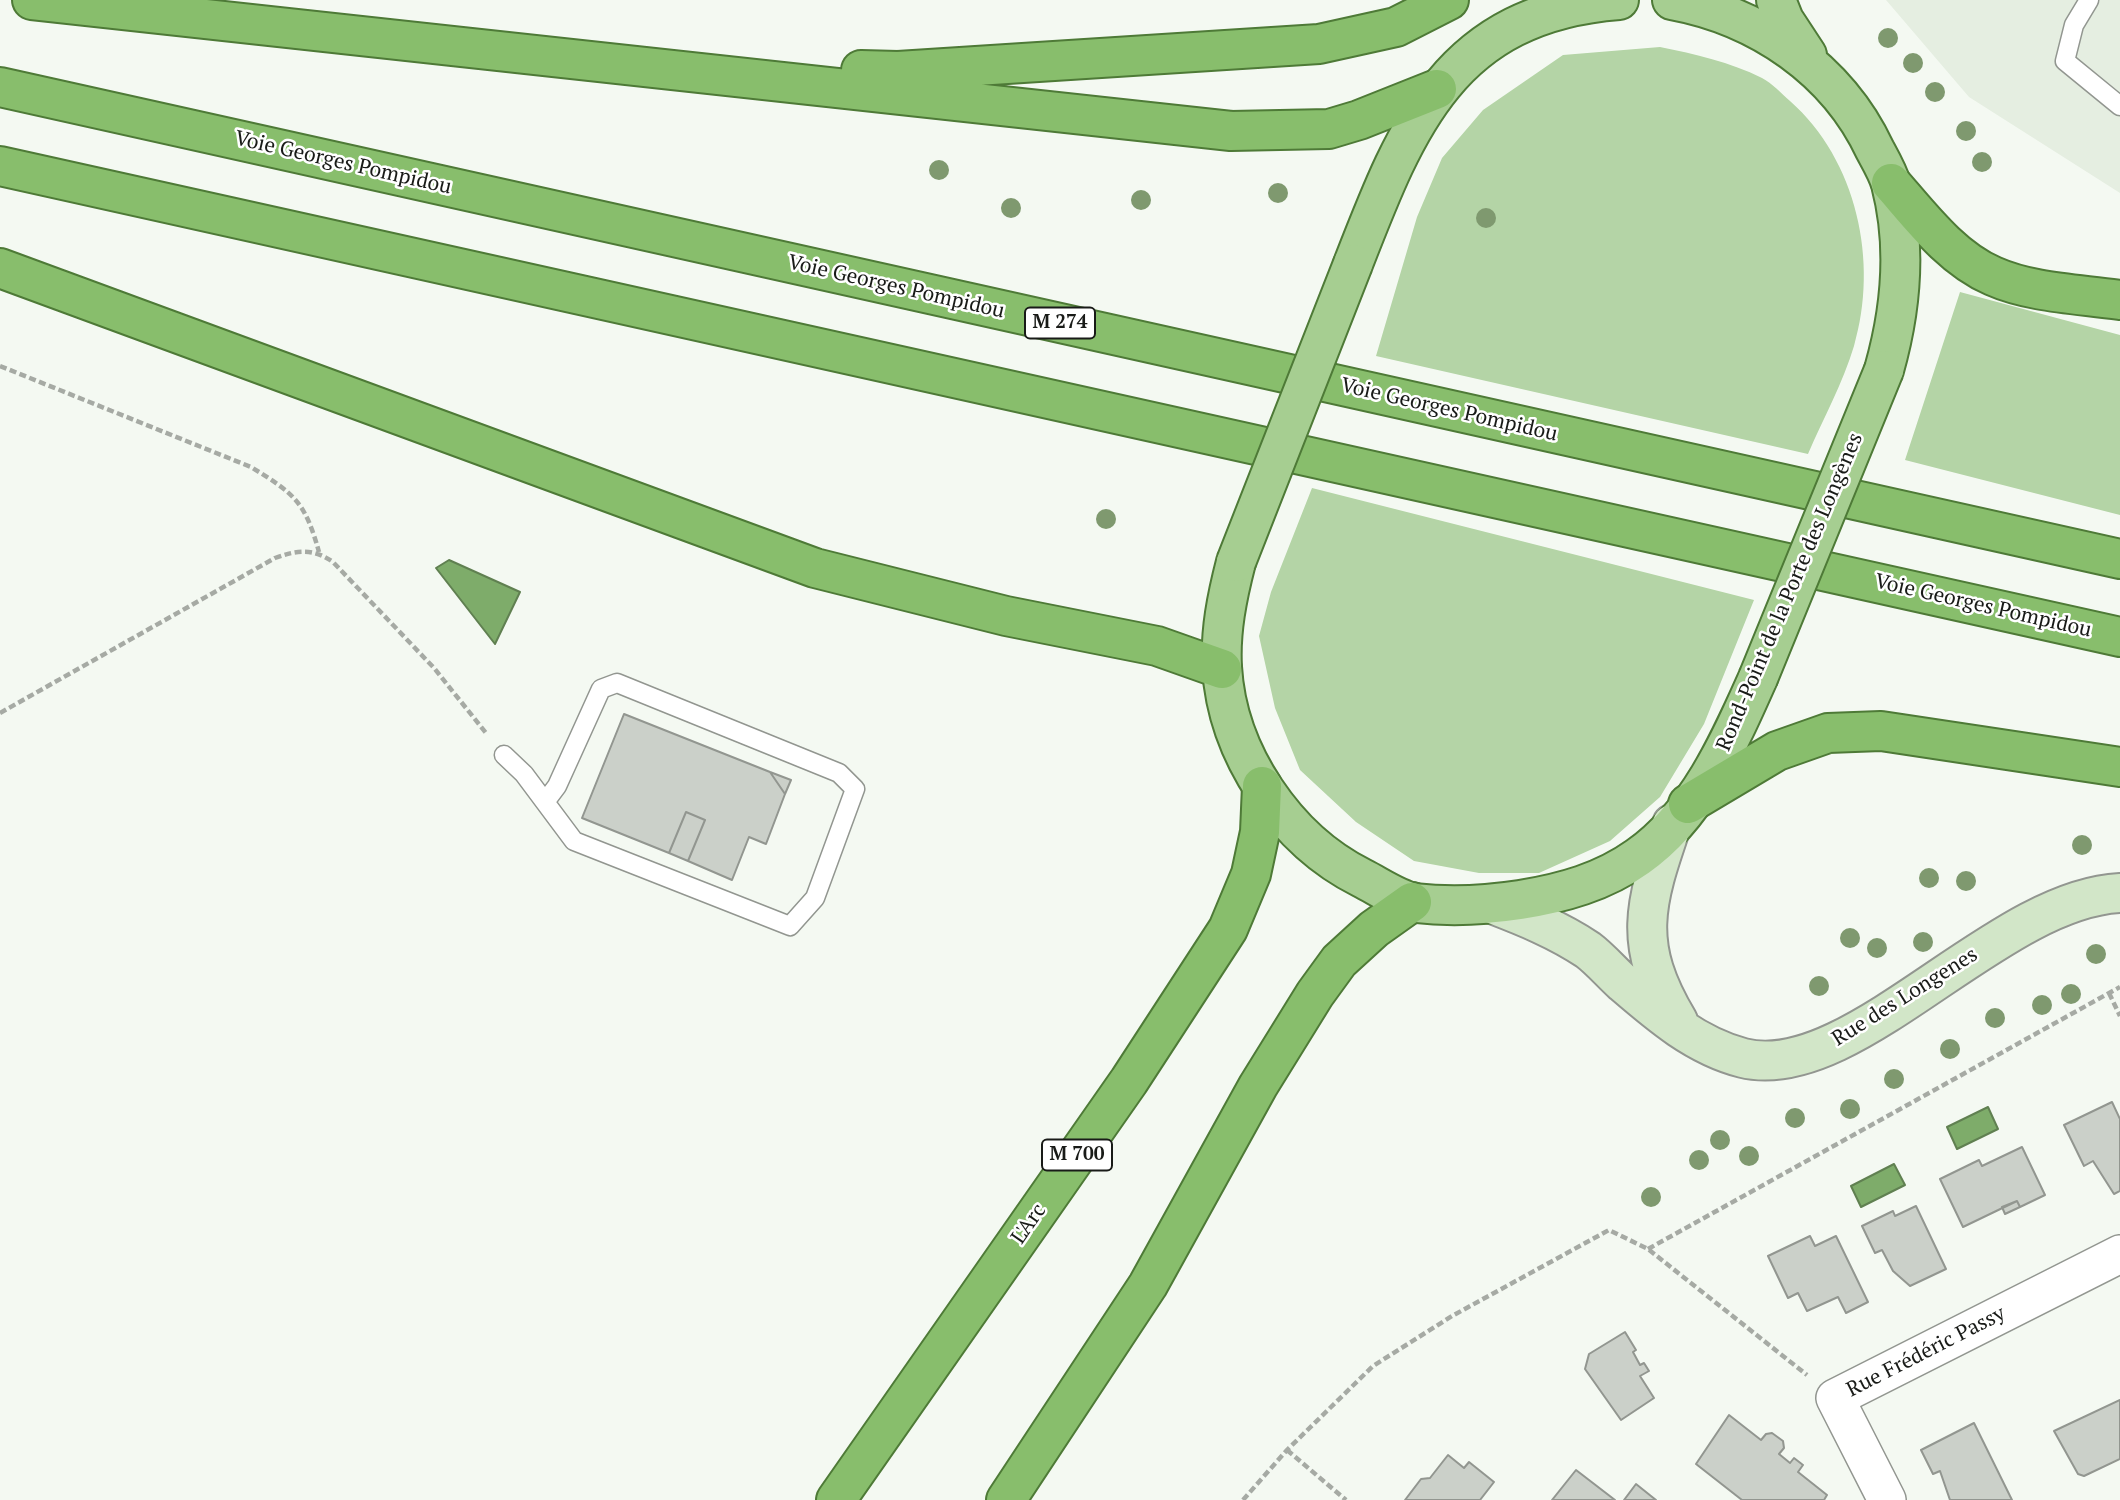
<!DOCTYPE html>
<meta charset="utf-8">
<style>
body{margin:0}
canvas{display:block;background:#f4f9f2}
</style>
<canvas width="2120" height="1500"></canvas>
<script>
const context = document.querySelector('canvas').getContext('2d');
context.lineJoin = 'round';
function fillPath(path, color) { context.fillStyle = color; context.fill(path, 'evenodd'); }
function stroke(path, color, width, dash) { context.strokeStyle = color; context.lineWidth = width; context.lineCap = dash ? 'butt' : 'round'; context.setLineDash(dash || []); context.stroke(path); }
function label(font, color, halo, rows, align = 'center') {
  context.font = font + ' "PT Serif",serif'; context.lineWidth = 5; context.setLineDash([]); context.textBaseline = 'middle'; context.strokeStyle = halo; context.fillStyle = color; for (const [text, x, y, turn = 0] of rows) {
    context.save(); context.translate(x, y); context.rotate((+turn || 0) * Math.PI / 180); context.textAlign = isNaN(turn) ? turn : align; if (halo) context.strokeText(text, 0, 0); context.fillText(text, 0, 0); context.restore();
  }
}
fillPath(new Path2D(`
 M1886 0H2120V193L1969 97Z`), '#e5eee1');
fillPath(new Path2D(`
 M1660 47C1695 54 1730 62 1762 78 1772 83 1782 94 1790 101 1857 160 1879 262 1854 346 1843 383 1823 419 1808 454L1376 356 1417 217 1442 158 1483 110 1563 55Z
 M1960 292 2120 335V515L1905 460Z
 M1312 488 1754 600 1704 724 1660 797 1610 841 1539 873H1479L1414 861 1356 822 1300 770 1275 708 1259 636 1271 592Z`), '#b4d4a6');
const water = new Path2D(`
 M449 560 520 592 495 644 436 568Z
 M1988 1107 1998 1129 1957 1149 1947 1127Z
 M1894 1164 1905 1185 1861 1207 1851 1186Z`);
fillPath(water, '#7eac6a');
stroke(water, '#608051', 2);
const building = new Path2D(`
 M624 714 770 772 785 794 766 844 749 837 732 880 688 861 705 820 686 812 669 853 582 818Z
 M770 772 791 780 785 794Z
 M686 812 705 820 688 861 669 853Z
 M2112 1102 2120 1119V1191L2114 1194 2093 1161 2084 1166 2064 1125Z
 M2022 1147 2045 1195 2020 1207 2017 1201 1963 1227 1940 1179 1979 1160 1982 1166Z
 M2017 1201 2020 1207 2005 1214 2002 1207Z
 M1916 1206 1946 1269 1910 1286 1893 1271 1882 1250 1875 1253 1862 1226 1893 1211 1895 1216Z
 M1810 1236 1815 1246 1836 1236 1868 1302 1846 1313 1838 1297 1807 1311 1798 1293 1788 1298 1768 1256Z
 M1625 1332 1636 1350 1633 1352 1640 1365 1644 1363 1649 1371 1640 1376 1654 1398 1621 1420 1585 1369 1589 1354Z
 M2120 1400V1459L2084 1476 2078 1474 2054 1431Z
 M1729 1415 1761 1440 1766 1434 1772 1433 1783 1441 1784 1448 1779 1454 1790 1463 1794 1458 1803 1465 1798 1472 1827 1495 1824 1500H1742L1696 1464Z
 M1974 1423 2012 1500H1950L1940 1471 1933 1474 1921 1450Z
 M1448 1455 1464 1468 1469 1462 1494 1482 1480 1500H1405L1421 1479 1430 1478Z
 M1576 1470 1615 1500H1552Z
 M1636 1484 1656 1500H1624Z`);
fillPath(building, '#cbd0c9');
stroke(building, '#929690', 2);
const service = new Path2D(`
 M2089 0 2074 25 2065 61 2120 106
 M504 755 524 774 574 841 790 926 815 898 855 789 839 773 617 683 601 689 557 786 545 802`);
const minor = new Path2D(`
 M1887 1500 1835 1398 2120 1254`);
const secondary = new Path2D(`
 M1672 824C1644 905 1632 944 1678 1021
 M1492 904C1526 917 1558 930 1588 950 1600 959 1611 972 1623 983 1659 1014 1696 1046 1743 1058 1852 1085 1995 899 2120 893`);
const primary = new Path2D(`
 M1672 0C1759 16 1837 69 1875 150 1881 161 1888 173 1891 184 1907 246 1901 310 1884 370
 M1776 0 1784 20 1807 55
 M1353 264C1407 125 1450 13 1619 0
 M1236 562C1227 597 1220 631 1222 667 1227 754 1286 840 1362 878 1378 886 1398 900 1415 903 1449 907 1487 905 1520 900 1563 893 1603 882 1638 857 1697 816 1730 741 1758 678`);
const trunk = new Path2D(`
 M32 0 1231 131 1329 129 1359 120 1437 89
 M861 70 898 71 1319 44 1396 27 1449 0
 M0 87 2120 559
 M0 166 2120 637
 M1891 183C1920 216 1951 258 1993 276 2031 293 2079 294 2120 300
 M0 268 815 568 1006 616 1157 646 1222 669
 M1688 804 1777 751 1828 733 1881 731 2120 767
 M836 1500 1129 1081 1228 929 1251 874 1260 832 1262 786
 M1006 1500 1148 1285 1258 1086 1315 994 1339 961 1374 929 1412 902`);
stroke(service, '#929690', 21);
stroke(minor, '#929690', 40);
stroke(secondary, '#929690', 42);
stroke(primary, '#4e7a37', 42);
stroke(trunk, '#4e7a37', 42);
stroke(new Path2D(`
 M0 366 251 467C295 494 305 502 319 552
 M0 713 275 558C297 550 313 548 333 562L434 668 486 733
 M2109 993 2120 1016
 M1648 1249 2120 987
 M1287 1450 1346 1500
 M1243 1500 1287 1450 1373 1366 1452 1316 1609 1230 1648 1249 1807 1375`), '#a6aaa4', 4.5, [7, 3.5]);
stroke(service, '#fff', 18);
stroke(minor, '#fff', 37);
stroke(secondary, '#d2e6c8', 38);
stroke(primary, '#a6ce91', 38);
stroke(trunk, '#88be6c', 38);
const primaryBridge = new Path2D(`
 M1236 562 1353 264
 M1758 678 1884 370`);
stroke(primaryBridge, '#4e7a37', 42, []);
stroke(primaryBridge, '#a6ce91', 38);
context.fillStyle = '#7f996f';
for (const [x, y] of [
 [1888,38],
 [1913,63],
 [1935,92],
 [1966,131],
 [1982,162],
 [939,170],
 [1278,193],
 [1141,200],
 [1011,208],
 [1486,218],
 [1106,519],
 [2082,845],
 [1929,878],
 [1966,881],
 [1850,938],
 [1923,942],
 [1877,948],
 [2096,954],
 [1819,986],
 [2071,994],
 [2042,1005],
 [1995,1018],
 [1950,1049],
 [1894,1079],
 [1850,1109],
 [1795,1118],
 [1720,1140],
 [1749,1156],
 [1699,1160],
 [1651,1197]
]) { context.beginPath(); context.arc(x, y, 10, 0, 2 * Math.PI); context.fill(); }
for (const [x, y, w] of [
 [1060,323,70],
 [1077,1155,70]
]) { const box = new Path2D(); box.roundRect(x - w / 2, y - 15.5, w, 31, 5); context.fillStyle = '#fff'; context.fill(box); stroke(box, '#191b18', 2); }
label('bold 19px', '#191b18', null, [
 ["M 274",1060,323],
 ["M 700",1077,1155]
]);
label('21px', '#191b18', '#fff', [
 ["Voie Georges Pompidou",343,163,13],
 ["Voie Georges Pompidou",896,287,13],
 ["Voie Georges Pompidou",1449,410,13],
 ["Rond-Point de la Porte des Longènes",1790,592,-67],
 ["Voie Georges Pompidou",1983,606,13],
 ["Rue des Longenes",1905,997,-32],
 ["L'Arc",1029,1224,-55],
 ["Rue Frédéric Passy",1926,1352,-27]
]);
</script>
